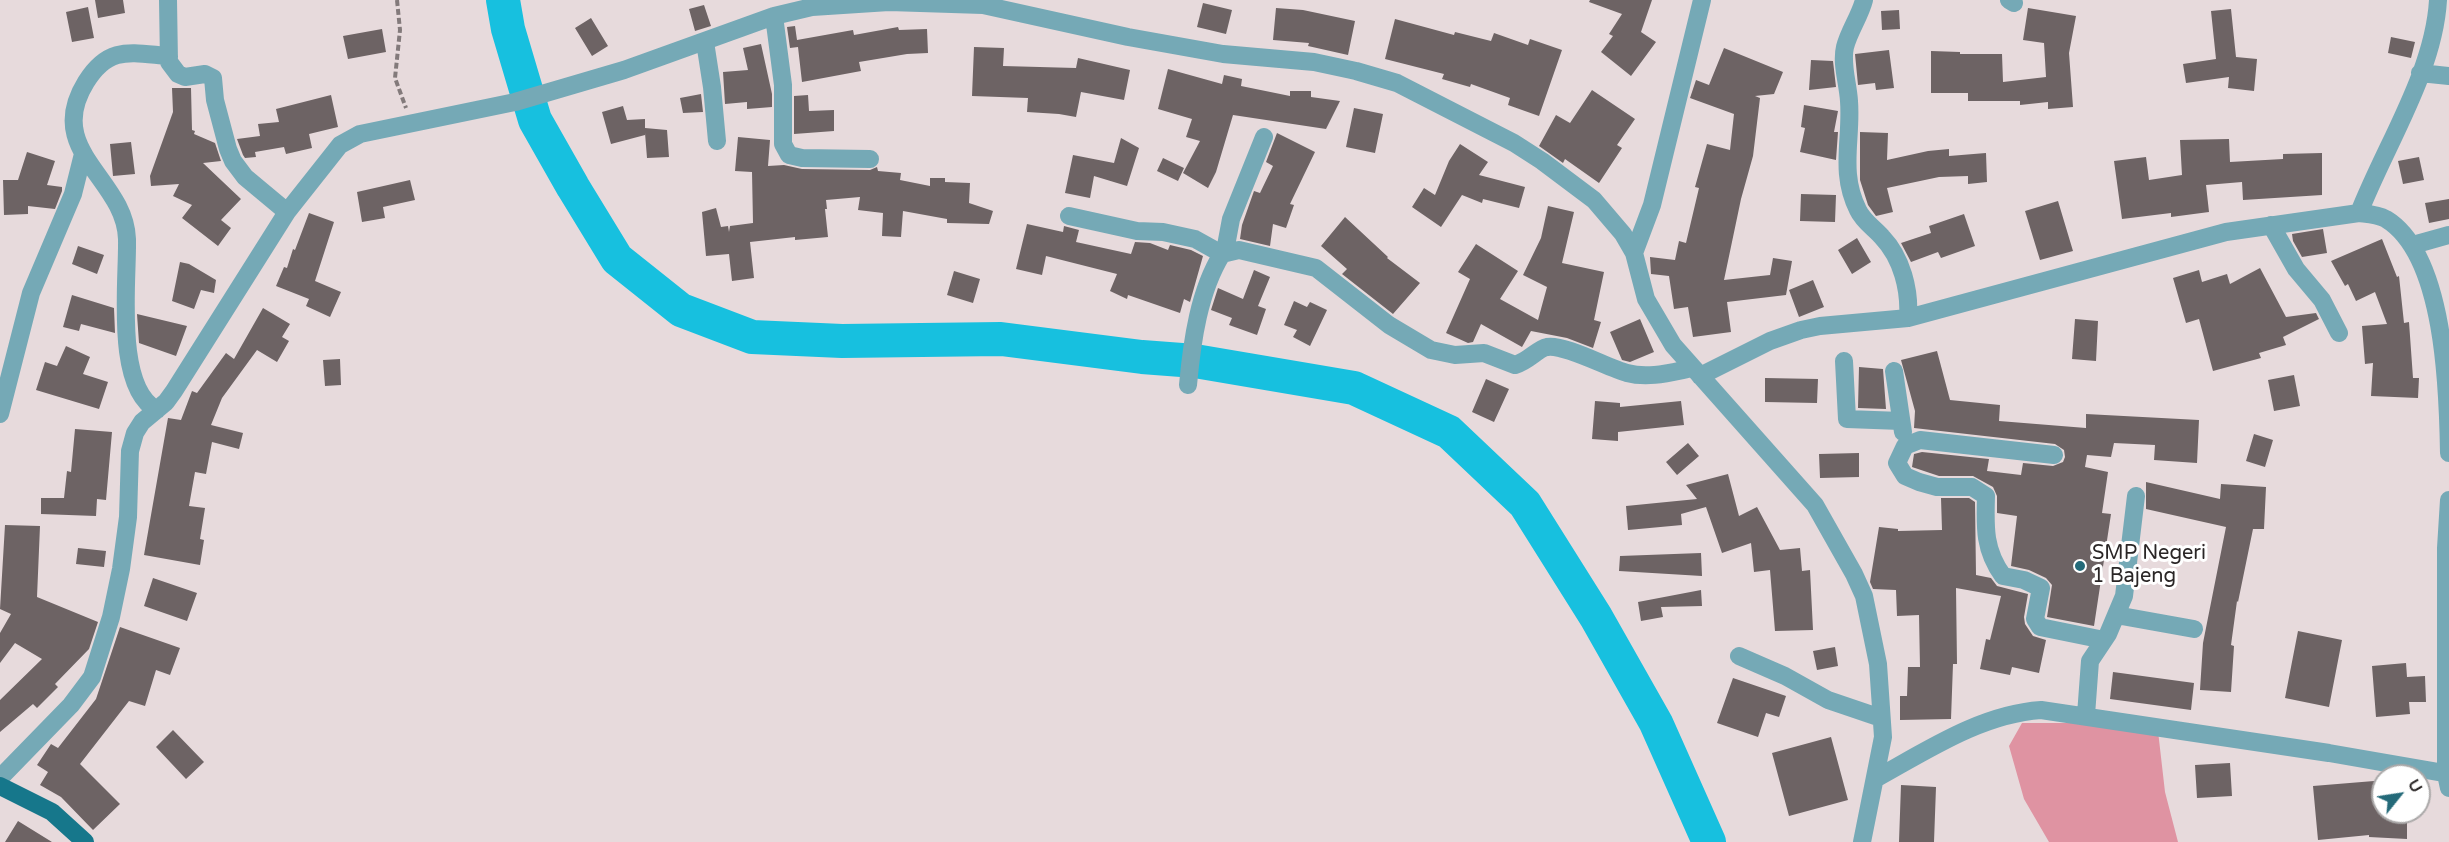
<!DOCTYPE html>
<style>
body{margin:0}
#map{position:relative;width:2449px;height:842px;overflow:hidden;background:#e7dadc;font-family:"Varela Round",sans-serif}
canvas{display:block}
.north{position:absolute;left:2371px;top:764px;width:60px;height:60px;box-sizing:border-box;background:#fff;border:2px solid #aaa8a8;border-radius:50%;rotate:60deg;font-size:16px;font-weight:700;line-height:24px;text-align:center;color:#2a2626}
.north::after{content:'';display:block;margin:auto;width:21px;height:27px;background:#246a79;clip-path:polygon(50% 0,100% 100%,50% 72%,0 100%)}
</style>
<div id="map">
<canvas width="2449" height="842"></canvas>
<div class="north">U</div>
</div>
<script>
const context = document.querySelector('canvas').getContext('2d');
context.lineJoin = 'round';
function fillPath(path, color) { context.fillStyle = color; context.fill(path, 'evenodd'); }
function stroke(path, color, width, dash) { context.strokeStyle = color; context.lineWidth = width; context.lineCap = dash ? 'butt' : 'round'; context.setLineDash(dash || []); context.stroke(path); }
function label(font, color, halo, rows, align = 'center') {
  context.font = font + ' "Varela Round",sans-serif'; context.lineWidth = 6; context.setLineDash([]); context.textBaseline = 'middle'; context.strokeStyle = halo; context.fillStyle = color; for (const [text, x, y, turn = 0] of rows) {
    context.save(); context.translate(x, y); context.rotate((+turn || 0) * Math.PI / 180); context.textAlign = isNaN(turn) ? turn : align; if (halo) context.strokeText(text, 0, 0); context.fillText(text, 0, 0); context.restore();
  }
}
fillPath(new Path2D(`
 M2022 723H2108L2158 731 2165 792 2178 842H2049L2024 799 2009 746Z`), '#df93a2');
stroke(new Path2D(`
 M503 0 508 29 535 120 573 187 617 259 681 310 752 337 842 341 1001 339 1142 357 1195 361 1354 388 1449 432 1525 504 1596 617 1656 723 1709 842`), '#17c0df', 34);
fillPath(new Path2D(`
 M95 0H123L125 13 98 18Z
 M1590 0H1652L1641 32 1656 42 1631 76 1601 52 1613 36 1609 34 1622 14 1589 2Z
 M1203 3 1232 10 1226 34 1197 27Z
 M704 5 711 26 695 31 689 9Z
 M88 7 94 38 72 42 66 12Z
 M1276 8 1303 10 1355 21 1348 55 1308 46 1309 43 1273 40Z
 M2028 8 2076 16 2069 53 2073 107 2048 109V102L2020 105V101H1968V93H1931V51L1960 52V54H2002L2003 82 2046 77 2044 43 2023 40Z
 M2231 9 2236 57 2257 59 2254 91 2228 88 2229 77 2186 83 2183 64 2216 59 2211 11Z
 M1899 10 1900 29 1882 30 1881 11Z
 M591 18 608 46 592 56 575 28Z
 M1395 19 1454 35 1455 32 1491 41 1494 33 1528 45 1530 39 1562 50 1539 116 1508 105 1510 98 1471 84 1470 87 1442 79 1444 74 1385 59Z
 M795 26 797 40 853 30 854 35 898 27 899 30 927 29 928 53 907 54 859 62 861 71 802 82 798 47 790 48 787 27Z
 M382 29 386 52 348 59 343 36Z
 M2391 37 2415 42 2411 58 2388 53Z
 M761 44 772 94V107L747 109V102L725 104 723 72 748 70 743 48Z
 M974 47 1004 48 1003 66 1076 68 1078 58 1130 70 1124 100 1081 92 1076 117 1059 114 1027 112 1028 98 972 96Z
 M1724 48 1783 72 1774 94 1755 96 1760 98 1753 156 1741 199 1724 280 1770 275 1773 258 1792 261 1786 295 1727 302 1731 332 1693 337 1688 307 1674 309 1669 276 1651 274 1650 257 1675 260 1679 241 1686 243 1699 188 1695 187 1707 144 1730 150 1734 114 1690 98 1696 80 1709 85Z
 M1889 50 1894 88 1876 90 1875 83 1858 85 1855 54Z
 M1811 60 1833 61 1836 87 1809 90Z
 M1168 69 1222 84 1224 75 1242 79 1241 86 1290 96V91H1311V97L1340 101 1326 129 1233 115 1216 172 1208 188 1183 173 1200 141 1186 137 1192 119 1158 109Z
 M172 88H191L192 130 195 131 194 134 215 143 221 161 203 163 241 199 221 220 231 228 218 246 182 218 192 205 173 196 179 184 151 186 150 176 173 112Z
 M1592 90 1635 119 1617 145 1622 148 1599 183 1565 159 1563 163 1539 146 1556 115 1570 123Z
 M701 94 703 112 683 113 680 98Z
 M331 95 338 127 309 134 312 148 286 154 284 147 255 152 256 157 245 158 243 155 237 139 260 136 258 124 279 122 276 109Z
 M808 95 809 111 834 110V131L794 134V96Z
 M1804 105 1838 111 1834 132H1838L1836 160 1800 152 1805 128 1801 127Z
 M623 106 627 120 645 119V128L667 130 669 157 647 158 645 133V135L611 144 602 112Z
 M1354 108 1383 114 1375 153 1346 147Z
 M1860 132 1888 133 1887 160 1928 151 1949 149V156L1986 153 1987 182 1968 184V176L1939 177 1887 188 1893 212 1876 216 1868 205 1860 180Z
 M1277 133 1315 152 1290 204 1294 205 1286 228 1273 224 1270 246 1240 239 1242 225 1254 191 1260 193 1273 166 1266 162Z
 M738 137 770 140 768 166 784 165 802 169 870 170 877 167 878 171 901 173 900 180 930 186V178H945V182L970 183 969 203 993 211 989 224 947 223V219L903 211 901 237 882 236 883 213 858 210 860 197 826 200 827 209H825L828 237 795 240V237L750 242 754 278 732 281 729 254 706 256 702 212 716 208 721 227 728 226 729 232 730 226 753 223 752 172 735 171Z
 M1121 138 1139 148 1127 186 1094 176 1090 198 1065 193 1073 155 1114 163Z
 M2229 139 2230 162 2283 159V154L2322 153V195L2243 200 2242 182 2206 185 2209 212 2171 217V213L2122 219 2114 161 2146 157 2149 180 2182 175 2180 140Z
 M131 142 135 174 113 176 110 144Z
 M1460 144 1488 162 1479 175 1525 187 1519 208 1483 199 1482 203 1462 195 1441 227 1412 207 1424 188 1435 195 1449 161Z
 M27 152 55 161 47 185 62 187V191L55 209 28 206V214L4 215 3 180H18Z
 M2419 157 2424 180 2403 184 2398 161Z
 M1163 158 1184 168 1178 181 1157 171Z
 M410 180 415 200 383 207 385 218 362 222 357 192Z
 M1801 194 1836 195 1835 222 1800 221Z
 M2449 199V219L2429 223 2425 203Z
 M2058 201 2073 251 2040 260 2025 211Z
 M1548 206 1574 212 1562 263 1604 272 1594 320 1601 322 1593 348 1567 338 1531 331 1522 347 1481 324 1473 342 1468 343 1446 333 1470 279 1458 272 1476 244 1518 271 1500 299 1538 320 1547 287 1523 275 1541 238Z
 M309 213 334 222 315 281 341 292 330 317 306 306 309 299 276 286 284 267 287 268 293 249 295 250Z
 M1964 214 1975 246 1941 258 1938 252 1911 262 1901 243 1931 233 1929 226Z
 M1345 217 1388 257 1387 258 1420 283 1393 314 1342 274 1347 269 1321 246Z
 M1027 224 1063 232 1064 226 1079 230 1076 242 1131 254 1135 242 1150 243 1168 250 1170 245 1191 250 1203 256 1190 302 1184 299 1180 313 1128 295 1127 299 1110 291 1117 274 1046 256 1042 275 1016 269Z
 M2323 229 2327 253 2302 257 2293 241 2292 234Z
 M1857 238 1871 262 1852 274 1838 250Z
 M2382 239 2397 277 2399 276 2404 323 2409 322 2413 378H2419L2418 398 2371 396 2373 363 2365 364 2362 326 2387 324 2375 292 2356 301 2348 284 2345 286 2331 261Z
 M78 246 104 255 97 274 72 264Z
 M180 262 189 264 216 280 214 293 201 290 194 309 172 301Z
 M2260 268 2286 317 2316 313 2319 319 2283 337 2286 345 2259 353 2261 358 2213 371 2199 319 2186 323 2173 278 2199 270 2202 282 2227 274 2230 284Z
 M1254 270 1270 277 1258 306 1266 309 1257 335 1229 325 1232 318 1211 310 1218 288 1243 299Z
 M954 271 980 279 973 303 947 295Z
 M1813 280 1824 307 1799 317 1789 290Z
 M72 295 114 308 115 333 81 324 79 331 63 327Z
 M1294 301 1307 307 1310 302 1327 310 1310 346 1293 337 1297 330 1284 325Z
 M263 308 290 324 282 337 289 341 277 362 257 350 222 398 211 425 243 433 239 449 212 442 206 474 195 472 189 506 205 508 200 539 204 540 200 565 144 555 168 418 181 420 192 391 197 393 226 353 234 359Z
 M137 314 187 326 176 356 139 343Z
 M1640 319 1654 352 1630 362 1622 360 1610 332Z
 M2075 319 2098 321 2096 361 2072 359Z
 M66 346 90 357 83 374 108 382 99 409 36 390 45 362 57 366Z
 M1937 351 1950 400 2000 405 1999 421 2086 428V414L2199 420 2197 463 2154 460 2155 445 2114 443 2111 457 2087 455 2085 467 2108 472 2102 513 2111 514 2094 626 2047 617 2052 585 2046 578 2029 570 2011 566 2017 516 1997 513V496L1993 487 1973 476H1939L1912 467 1914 454 1922 452 1989 459 1987 471 2021 475 2023 463 2053 466 2063 462 2065 457 2064 450 2055 444 1914 428 1915 411 1901 360Z
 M340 359 341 385 325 386 323 360Z
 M1859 367 1883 369 1886 409 1858 408Z
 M2294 375 2300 406 2274 411 2268 380Z
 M1765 378 1818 379 1817 403 1765 402Z
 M1486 379 1509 389 1494 422 1472 412Z
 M1595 401 1620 403V407L1681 401 1684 425 1618 432V441L1592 439Z
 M75 429 112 432 106 500 97 499 96 516 41 514V498H64L67 471 71 472Z
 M2254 434 2273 440 2265 467 2246 461Z
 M1688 443 1699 456 1677 475 1666 462Z
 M1859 453V477L1820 478 1819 454Z
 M1728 474 1739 516 1757 507 1780 550 1800 548 1802 571 1810 570 1813 630 1775 631 1770 570 1754 572 1751 543 1722 553 1706 507 1681 514 1682 525 1628 530 1626 506 1697 499 1686 485Z
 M2146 482 2220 499 2221 484 2266 487 2264 529H2253L2238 602 2237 601 2231 645 2234 646 2231 692 2200 690 2203 643 2226 527 2146 509Z
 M1941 498H1969L1975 502 1976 575 1991 578 1997 586 2028 594 2024 617 2025 624 2033 636 2046 640 2039 673 2012 667 2010 675 1980 669 1986 639 1990 640 2001 596 1956 588 1957 664H1953L1951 719 1900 720V696H1907L1908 667H1920L1919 615 1897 616 1896 590 1873 589 1870 582 1879 527 1898 529V531L1942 530Z
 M5 525 40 526 37 597 98 622 89 649 55 684 58 687 37 708 33 704 0 732V700L42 659 15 643 0 663V633L11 614 0 609Z
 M78 548 106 551 104 567 76 564Z
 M1701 553 1702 576 1619 571 1620 556Z
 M153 578 197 593 187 621 144 606Z
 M1701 590 1702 606 1661 607 1663 617 1641 621 1638 602Z
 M120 627 180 648 170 675 156 670 145 706 129 701 80 764 120 804 93 830 61 797 40 785 48 772 37 765 51 744 58 748 96 699Z
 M2298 631 2342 640 2329 707 2285 698Z
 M1835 647 1838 666 1817 670 1813 651Z
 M2406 663 2407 677 2425 676 2426 702H2409L2410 714 2376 717 2372 666Z
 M2113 672 2194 683 2191 710 2110 699Z
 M1733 678 1786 696 1779 717 1766 713 1758 737 1717 723Z
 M173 730 204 762 186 779 156 747Z
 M1831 737 1848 800 1789 816 1772 753Z
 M2230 763 2232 796 2197 798 2195 765Z
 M2374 781H2383V812H2407V839L2369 837V835L2318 840 2313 786Z
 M1901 785 1936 787 1934 842H1899Z
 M18 821 52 842H5Z`), '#6d6364');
stroke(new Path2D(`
 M397 0 400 30 395 78 406 108`), '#837a7b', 4, [6, 3]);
stroke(new Path2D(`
 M168 0 169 62 178 74 185 77 205 74 213 78 215 100 228 149 233 161 245 177 287 212
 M1864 0C1860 16 1849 31 1845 47 1841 64 1848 83 1849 101 1852 140 1839 172 1858 210 1863 221 1874 228 1882 237 1902 258 1910 290 1908 318
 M2009 0 2014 3
 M774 16 783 85V144L789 155 802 158 870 159
 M705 42 712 87 717 141
 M2420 73 2449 76
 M2359 213C2385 146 2434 72 2438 0
 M1069 216 1137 231 1163 232 1195 239 1222 254
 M2271 225 2296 269 2322 300 2339 333
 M2413 245 2449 235
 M1225 251 1231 219 1264 137
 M1634 253 1652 205 1702 0
 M1844 361 1847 419 1901 421
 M1894 371 1903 432
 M1700 376 1770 341 1801 330 1820 326 1908 318 2226 232 2359 213C2368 214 2377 214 2386 219 2445 255 2448 390 2449 453
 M1188 385C1192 341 1199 291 1222 254L1239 250 1316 268 1389 325 1431 350 1455 355 1484 353 1515 365C1529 361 1537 349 1547 347 1565 344 1608 368 1627 373 1649 379 1672 372 1693 368
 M157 410C114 388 128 281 127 239 125 178 43 151 86 82 109 45 131 53 169 56
 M0 414 31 293 73 194 83 154
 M2054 455 1920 440 1905 446 1897 463 1905 476 1919 482 1937 487H1972L1986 496C1985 527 1984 550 2003 576L2024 580 2041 588 2035 619 2040 627 2104 640
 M2449 500 2446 548V774L2449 788
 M2116 615 2194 629
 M1739 656 1785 676 1828 700 1881 718
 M2086 715 2090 661 2108 634 2124 596 2136 496
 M0 778 71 705 92 677 111 617 121 569 128 517 130 451 135 433 142 422 166 402 174 391 287 212 340 145 360 134 515 102 624 70 774 16 812 7 889 2 983 5 1128 37 1223 54 1314 62 1356 71 1397 83 1514 143 1542 161 1594 200 1623 234 1634 253 1646 299 1673 345 1815 505 1854 574 1864 596 1878 664 1883 737 1862 842
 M1875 779C1926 751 1981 714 2041 710L2329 753 2449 774`), '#75a9b6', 18);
stroke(new Path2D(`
 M0 786 52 812 85 842`), '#16778b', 18);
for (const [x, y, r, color] of [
 [2080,566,6,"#246a79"]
]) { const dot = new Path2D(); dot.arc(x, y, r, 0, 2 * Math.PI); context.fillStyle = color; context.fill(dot); stroke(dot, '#fff', 2); }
label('20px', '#2a2626', '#fff', [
 ["SMP Negeri",2092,554],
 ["1 Bajeng",2092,577]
], 'left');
</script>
